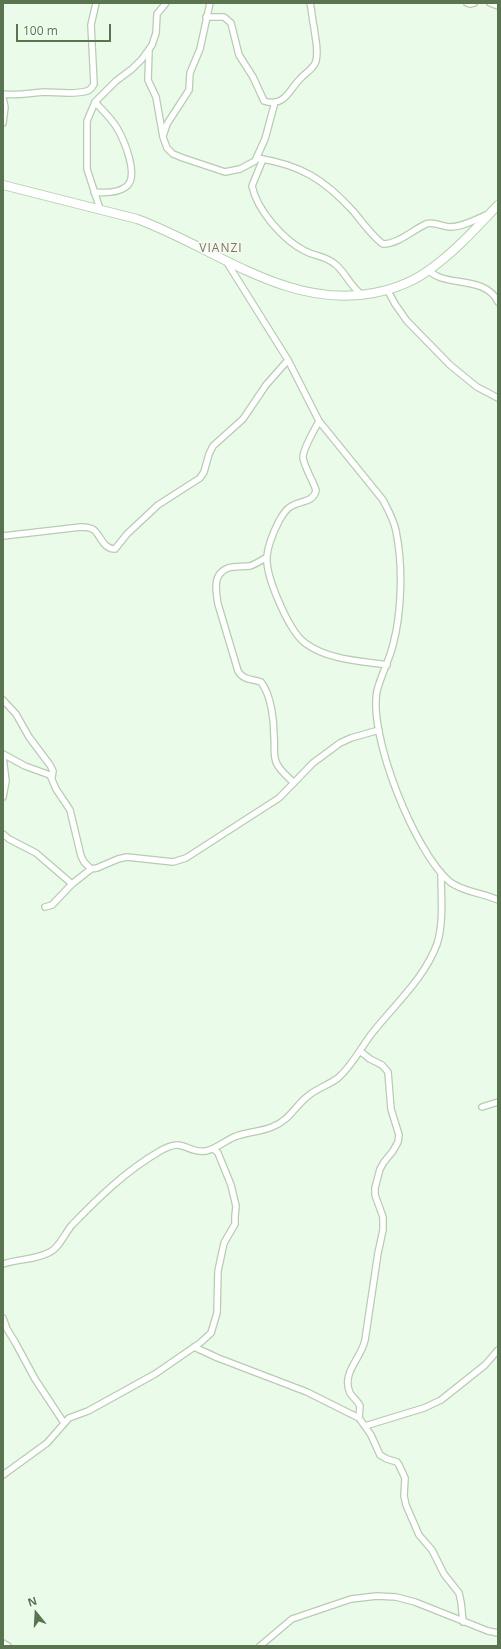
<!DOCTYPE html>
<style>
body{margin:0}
#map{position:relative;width:501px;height:1649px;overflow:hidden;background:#eafbea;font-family:"Open Sans",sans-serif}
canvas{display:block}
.frame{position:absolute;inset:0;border:4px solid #59744f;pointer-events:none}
.north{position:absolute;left:16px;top:1593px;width:40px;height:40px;-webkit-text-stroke:3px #f0fef0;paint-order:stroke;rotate:342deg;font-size:11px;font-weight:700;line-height:16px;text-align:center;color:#59744f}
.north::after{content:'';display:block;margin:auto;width:14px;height:18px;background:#59744f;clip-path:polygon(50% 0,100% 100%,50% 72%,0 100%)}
.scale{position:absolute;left:16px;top:24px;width:95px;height:18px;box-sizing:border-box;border:2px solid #59744f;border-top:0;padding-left:5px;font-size:12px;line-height:14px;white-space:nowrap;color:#59744f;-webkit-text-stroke:3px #f0fef0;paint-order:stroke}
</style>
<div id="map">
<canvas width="501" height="1649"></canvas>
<div class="frame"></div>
<div class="north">N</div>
<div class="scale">100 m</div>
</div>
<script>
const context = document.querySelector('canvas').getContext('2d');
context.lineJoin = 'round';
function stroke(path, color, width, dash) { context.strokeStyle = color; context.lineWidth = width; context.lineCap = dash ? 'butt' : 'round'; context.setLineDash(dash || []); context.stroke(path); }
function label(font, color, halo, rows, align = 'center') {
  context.font = font + ' "Open Sans",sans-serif'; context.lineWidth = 3; context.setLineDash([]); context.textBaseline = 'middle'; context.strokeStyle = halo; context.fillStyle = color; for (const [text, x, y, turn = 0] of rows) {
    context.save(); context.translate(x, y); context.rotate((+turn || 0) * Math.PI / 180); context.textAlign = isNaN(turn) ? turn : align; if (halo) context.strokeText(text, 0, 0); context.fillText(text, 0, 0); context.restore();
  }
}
const street = new Path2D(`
 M467 3 470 4 474 3
 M490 3 498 6
 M206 17H224L231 23 239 55 253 77 264 101C284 108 289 90 300 79 305 73 314 69 316 61 319 49 315 39 314 27 312 19 312 11 310 3
 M149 50 148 80 156 97 163 137 167 148 173 154 183 158 225 172 240 169 255 161 265 139 275 102
 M3 94C16 96 30 93 44 92 57 92 74 95 87 91 91 90 92 87 94 84L91 25 96 3
 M3 98 5 107 3 123
 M163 136 167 124 189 90 190 73 200 49 210 3
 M257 158C301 165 324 179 354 212 361 221 374 238 383 244 398 244 413 230 426 224 433 221 443 227 450 227 462 227 475 220 486 215
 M263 159 252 186C257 210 283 240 305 251 316 257 323 255 335 264 346 273 350 286 361 294
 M94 192C104 193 119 193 127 186 139 175 124 140 117 128 111 118 102 110 95 102
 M100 209 87 169V121L95 102 116 81 132 69 142 59 152 45 156 33 157 14 166 3
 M226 261 288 360 319 421 383 500C388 510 394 520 396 531 403 565 402 611 393 645 389 661 381 675 377 691 368 735 415 853 450 882 463 892 483 893 498 900
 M429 270C443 288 485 274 498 302
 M388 291 395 304 407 321 450 365 477 387 498 398
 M319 421C315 429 302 450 303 458 305 468 312 479 316 490 314 503 300 500 290 507 285 510 282 516 279 521 274 531 268 544 267 556 265 576 289 631 305 643 328 660 360 661 387 665
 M3 536 81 527C85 527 90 527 94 530 101 536 103 549 115 549L127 534 158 505 200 478 204 472 209 454 213 446 243 419 266 385 288 360
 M267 557C262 560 256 564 250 566 243 567 235 566 228 568 212 574 216 591 218 604L238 671C243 680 252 679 261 682 271 695 274 720 274 736 275 744 273 754 276 762 279 770 288 777 294 783
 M3 700 16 714 29 737 50 765 53 771 52 777
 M3 754 25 766 50 775 56 789 70 810 81 856 84 862 91 869 97 868 118 859 127 857 173 862 186 858 279 798 313 763 340 743 351 738 379 730
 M3 757 6 781 3 797
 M3 834 9 839 36 853 72 884
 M45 907 52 905 72 884 91 869
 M482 1107 498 1102
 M3 1264C18 1259 36 1260 50 1252 59 1248 65 1233 72 1225 99 1197 127 1170 160 1151 185 1136 185 1154 206 1151 216 1149 225 1141 234 1137 246 1132 260 1132 272 1127 290 1120 294 1107 308 1096 317 1088 329 1085 338 1078 353 1065 361 1047 373 1032 396 1003 424 979 437 944 444 922 441 896 441 873
 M3 1318 7 1329 15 1342 35 1379 64 1423
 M194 1347 218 1358 307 1392 359 1418 371 1435 380 1455 387 1459 397 1462 399 1465 405 1478 404 1496 406 1505 419 1535 432 1550 444 1574 459 1593 461 1602 463 1622
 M359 1418 360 1406C358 1401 353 1398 350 1393 341 1373 361 1359 365 1340L378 1253 383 1230V1217L375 1195V1188L380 1169 384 1162 393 1151 398 1142 399 1135 391 1109 388 1072 382 1065 370 1059 361 1052
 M365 1426 424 1408 441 1400 485 1365 498 1350
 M3 1475 47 1443 69 1418 88 1411 155 1374 200 1343 211 1333 217 1313 218 1271 224 1243 235 1224V1216L236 1206 231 1185 218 1153 214 1149
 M3 1643 8 1646
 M260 1646 292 1619 351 1599 377 1596 396 1597 415 1602 488 1631 498 1633`);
const secondary = new Path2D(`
 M3 185 137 219C214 247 287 310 374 293 394 289 413 282 429 270 455 252 476 228 498 205`);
stroke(street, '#b6cdb0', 8);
stroke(secondary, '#b4cfae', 10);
stroke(street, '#fff', 5.5);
stroke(secondary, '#fff', 8);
context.letterSpacing = '1px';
label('12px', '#906866', '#f0fef0', [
 ["VIANZI",221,249]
]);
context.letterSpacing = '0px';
</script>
